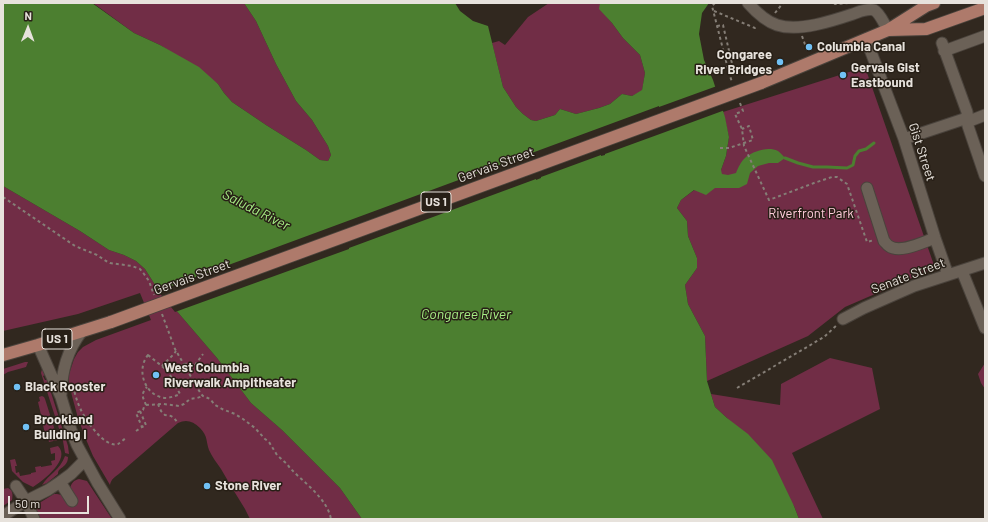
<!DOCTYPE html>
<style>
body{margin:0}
#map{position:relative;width:988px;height:522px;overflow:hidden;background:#31281f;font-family:Barlow,sans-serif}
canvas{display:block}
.frame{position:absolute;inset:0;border:4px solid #e7e2dc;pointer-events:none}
.north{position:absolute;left:8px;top:8px;width:40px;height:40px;-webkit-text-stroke:3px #271f16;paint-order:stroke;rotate:1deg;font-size:11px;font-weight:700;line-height:16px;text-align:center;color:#e7e2dc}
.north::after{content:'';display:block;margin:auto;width:14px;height:18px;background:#e7e2dc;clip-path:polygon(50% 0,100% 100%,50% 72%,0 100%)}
.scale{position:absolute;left:8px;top:496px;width:81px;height:18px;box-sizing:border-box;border:2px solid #e7e2dc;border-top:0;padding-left:5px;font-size:12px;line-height:14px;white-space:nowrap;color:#e7e2dc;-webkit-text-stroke:3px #271f16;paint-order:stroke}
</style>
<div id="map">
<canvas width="988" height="522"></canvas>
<div class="frame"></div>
<div class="north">N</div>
<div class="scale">50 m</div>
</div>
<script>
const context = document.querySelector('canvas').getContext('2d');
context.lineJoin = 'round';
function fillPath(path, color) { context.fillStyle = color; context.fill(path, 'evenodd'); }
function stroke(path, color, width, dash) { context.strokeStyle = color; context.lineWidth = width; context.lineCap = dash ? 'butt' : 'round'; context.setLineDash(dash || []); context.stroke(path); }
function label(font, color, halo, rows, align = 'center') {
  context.font = font + ' Barlow,sans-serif'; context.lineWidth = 3; context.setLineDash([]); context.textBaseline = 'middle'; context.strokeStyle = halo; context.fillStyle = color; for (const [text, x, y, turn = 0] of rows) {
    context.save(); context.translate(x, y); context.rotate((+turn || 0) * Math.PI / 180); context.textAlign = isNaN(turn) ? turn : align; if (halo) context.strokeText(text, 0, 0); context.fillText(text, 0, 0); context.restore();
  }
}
fillPath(new Path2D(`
 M93 3H244L256 21 276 64 296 101 312 120 328 146 331 155 328 161 320 160 306 150 266 125 232 102 224 93 218 84 160 45 134 33Z
 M549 3H600V9L612 23 623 38 640 55 645 73 642 91 632 96 622 94 610 104 599 108 576 114 560 109 555 115 536 121 531 120 523 114 516 107 503 87 492 43 499 41 505 45 528 17Z
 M865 67 935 268 845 307 808 336 707 381 705 336 688 304 685 285 697 268V258L688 236 687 221 677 208 681 200 721 170 726 156 729 137 723 112Z
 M3 186 80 231 109 250 124 255 136 261 145 269 157 288 217 358 251 403 282 430 340 488 362 519H250L245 509C237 496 229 483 221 469 217 463 212 457 209 450 206 442 208 436 200 428 193 421 186 419 178 423L120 473C115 477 111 479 110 485L93 456 85 437 78 418 72 396 68 377 74 359 78 352 83 347 96 340 151 320 140 293 78 314 3 331Z
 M830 358 872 368 880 409 792 453 823 519H799L794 506 727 418 715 407 711 394 780 405 781 384Z
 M25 362H28L26 367 8 372 3 375V369Z
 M985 363V389L981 383 978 374Z
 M42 369 45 375 43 376 45 380H47L68 446 69 454 65 453 63 441 41 373Z
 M42 396 44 397 45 399 58 440 49 442 48 438H46L43 425H45L43 415H41L38 402 40 401 39 397Z
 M58 446C71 459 44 480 33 487L23 482 12 471 10 460 15 459 17 466H15L16 473 19 472 20 476 31 474V473L36 472 35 467 41 466V467L52 465 51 461 55 460V453L51 454 50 448Z
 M65 456 68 457C68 460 67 463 65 465 61 469 58 469 58 474L47 483 42 485C49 474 60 470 65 456Z
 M79 479 87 481 112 519H36L35 508 36 505 54 494H57L62 495 70 489C71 483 74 480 79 479Z
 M8 488C13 490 13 495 12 500L3 506V489Z`), '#712d46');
fillPath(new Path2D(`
 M3 3H92L134 33 160 45 199 67 218 84 224 93 232 102 266 125 306 150 320 160 328 161 331 155 328 146 312 120 296 101 276 64 256 21 244 3H455L460 11 473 21 488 26 503 87 516 107 523 114 531 120 536 121 555 115 560 109 576 114 599 108 610 104 622 94 632 96 642 90 645 73 640 55 623 38 612 23 599 9 600 3H709L702 13 699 34 704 60 713 80 725 117 729 137 726 156 721 170 722 174 728 175 736 173C738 168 741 161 746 157 754 151 768 146 778 151 781 153 783 156 785 158L778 163H769L758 166 750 173 747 184 739 188H715L706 195 694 190 681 200 677 208 687 221 688 236 697 258V268L685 285 688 304 705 336 707 381 715 407 727 418 748 434 772 460 794 506 799 519H362L340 488 282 430 251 403 217 358 157 288 145 269 136 261 124 255 109 250 80 231 3 186Z`), '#4c7f30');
fillPath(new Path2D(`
 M717 86 725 110 668 131 605 154V155L601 156V155L541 177V178L536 180V179L349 248V249L175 312 158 291 659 106V107Z`), '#31281f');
stroke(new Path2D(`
 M785 158 798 163 813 167H827L847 168 853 165 855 156 859 151 866 149 874 143`), '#4c7f30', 3);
const minor = new Path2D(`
 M748 3C756 12 765 21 777 25 799 32 832 21 853 14 859 12 867 8 874 10 880 13 884 24 888 30
 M866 39 904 139 935 238 948 275
 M942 43 967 112 968 126 985 176
 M944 51 985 36
 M967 122 985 115
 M904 139 967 118
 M867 188 884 241C886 243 887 245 889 246 900 254 923 242 935 238
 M962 271 985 328
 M843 319 864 308 914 286 985 263
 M38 345 61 397 71 430 77 445 97 482 120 519
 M61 394C62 370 67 351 82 331
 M60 482 72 501
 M16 486 26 501 34 519
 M3 516 26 501 48 490 60 482 71 474 85 460`);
const major = new Path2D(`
 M889 30 926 29 985 8
 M761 83 888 30 926 6 934 3
 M3 355 38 345 111 322`);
stroke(minor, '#4a433c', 13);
stroke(major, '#4a433c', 14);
stroke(new Path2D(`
 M715 3 712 6 729 73 732 82
 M834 3 835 4 849 3
 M714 11 755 28 757 25
 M775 13 783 3
 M717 26 723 25 734 72 729 73
 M802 36 807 50
 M740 103 743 111 735 114 742 129 744 146 769 200 814 183 832 177H837L847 184 867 242 874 240
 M720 148H729L753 140 749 126 742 129
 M3 197 75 246 97 255 106 261 110 263 132 266 140 269 144 274 149 281 154 295
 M162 314 175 349 201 394 203 396 210 399 215 405 222 409 235 414 243 419 255 428 265 439 269 442 277 455 287 464 290 468C304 483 327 498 331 519
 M148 355 168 371 180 394C176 396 172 397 167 398 146 398 135 371 148 355Z
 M184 364C191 363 205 367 210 373
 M195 365 203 354
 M162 366C166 361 172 357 176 351
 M73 386C75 394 77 402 81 410 85 419 105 449 118 444 120 443 123 440 126 438
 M737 388 824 337 837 325
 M158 404 161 411 165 415 171 416 174 418 178 423
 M146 405C143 397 140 395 147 387
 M140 411 146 425 142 427
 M136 431 142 427 136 413 143 410 144 407 146 405 163 404 179 406 184 404 190 399 197 398 203 396`), '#857e76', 2, [3, 3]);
stroke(minor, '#6b6157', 11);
stroke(major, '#ae7a6b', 12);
const majorBridge = new Path2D(`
 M111 322 761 83`);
stroke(majorBridge, '#4a433c', 14, []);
stroke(majorBridge, '#ae7a6b', 12);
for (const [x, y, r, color] of [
 [809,47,4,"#71c1f5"],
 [780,62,4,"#71c1f5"],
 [843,75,4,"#71c1f5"],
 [156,375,4,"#71c1f5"],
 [17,387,4,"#71c1f5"],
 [26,427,4,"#71c1f5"],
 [207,486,4,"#71c1f5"]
]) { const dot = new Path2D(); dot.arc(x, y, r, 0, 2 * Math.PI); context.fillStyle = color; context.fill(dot); stroke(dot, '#271f16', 1.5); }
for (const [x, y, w] of [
 [436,202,30],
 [57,339,30]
]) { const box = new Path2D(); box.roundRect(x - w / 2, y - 10, w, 20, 3); context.fillStyle = '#271f16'; context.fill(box); stroke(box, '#e7e2dc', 1); }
label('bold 12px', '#e7e2dc', null, [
 ["US 1",436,202],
 ["US 1",57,339]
]);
label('bold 13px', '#e7e2dc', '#271f16', [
 ["Columbia Canal",817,47],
 ["Congaree",772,55,"right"],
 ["River Bridges",772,70,"right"],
 ["Gervais Gist",851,68],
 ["Eastbound",851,83],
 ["West Columbia",164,368],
 ["Riverwalk Ampitheater",164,383],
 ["Black Rooster",25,387],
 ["Brookland",34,420],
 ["Building I",34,435],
 ["Stone River",215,486]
], 'left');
label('13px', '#e7e2dc', '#271f16', [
 ["Gist Street",922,152,72],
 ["Gervais Street",496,165,-20],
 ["Senate Street",908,276,-21],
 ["Gervais Street",192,277,-20]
]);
label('13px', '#ffcbda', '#271f16', [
 ["Riverfront Park",811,214]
]);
label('italic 14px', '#a6ed84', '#271f16', [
 ["Saluda River",256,210,27],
 ["Congaree River",466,314]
]);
</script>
